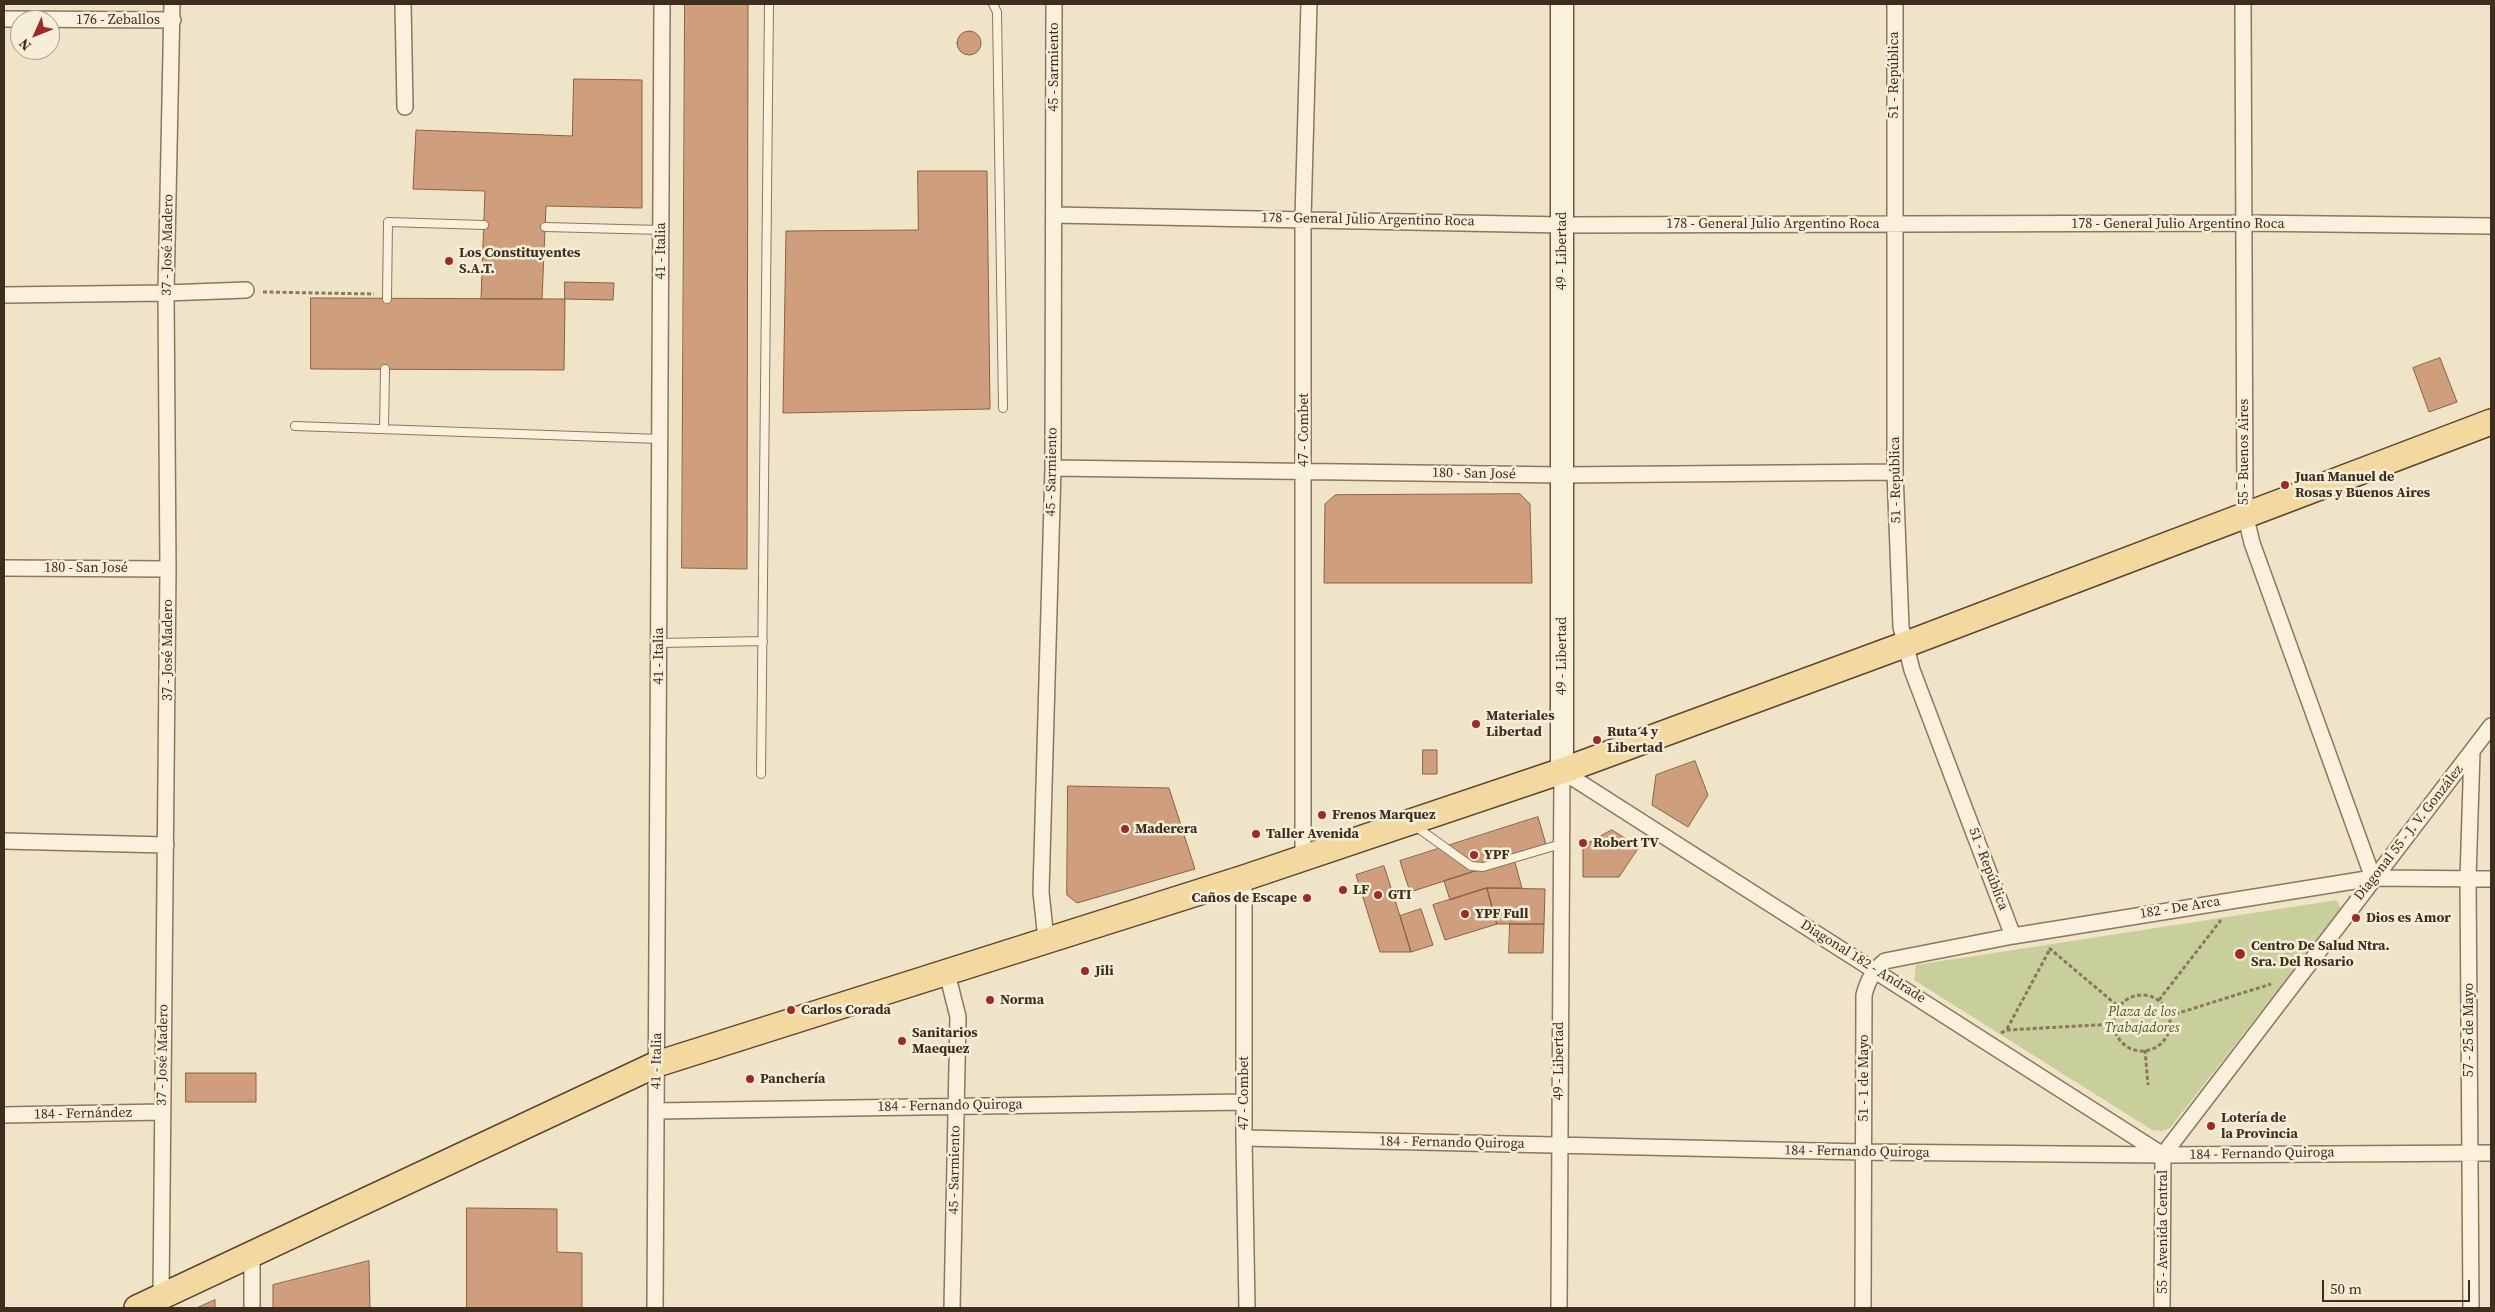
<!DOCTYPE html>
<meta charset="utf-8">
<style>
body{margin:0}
#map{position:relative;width:2495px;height:1312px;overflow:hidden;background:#f0e4c8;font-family:"Source Serif 4",serif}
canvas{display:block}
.frame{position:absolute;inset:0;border:5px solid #3d2e20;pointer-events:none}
.north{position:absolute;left:10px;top:10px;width:50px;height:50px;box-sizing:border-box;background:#f7eed8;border:1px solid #ada18e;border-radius:50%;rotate:226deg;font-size:14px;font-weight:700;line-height:20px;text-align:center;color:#3d2e20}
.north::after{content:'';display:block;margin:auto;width:18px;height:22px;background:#9e2a2b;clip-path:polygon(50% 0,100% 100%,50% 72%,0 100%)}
.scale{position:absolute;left:2322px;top:1280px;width:148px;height:22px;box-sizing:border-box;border:2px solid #3d2e20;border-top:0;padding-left:6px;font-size:15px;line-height:18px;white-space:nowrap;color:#3d2e20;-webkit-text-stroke:4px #f7eed8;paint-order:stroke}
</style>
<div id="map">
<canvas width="2495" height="1312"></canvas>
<div class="frame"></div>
<div class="north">N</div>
<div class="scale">50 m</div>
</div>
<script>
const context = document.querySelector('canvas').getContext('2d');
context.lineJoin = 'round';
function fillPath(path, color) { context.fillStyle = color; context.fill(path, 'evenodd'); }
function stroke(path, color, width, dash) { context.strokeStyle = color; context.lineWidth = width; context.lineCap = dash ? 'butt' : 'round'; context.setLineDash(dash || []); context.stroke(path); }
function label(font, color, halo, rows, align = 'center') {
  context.font = font + ' "Source Serif 4",serif'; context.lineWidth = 5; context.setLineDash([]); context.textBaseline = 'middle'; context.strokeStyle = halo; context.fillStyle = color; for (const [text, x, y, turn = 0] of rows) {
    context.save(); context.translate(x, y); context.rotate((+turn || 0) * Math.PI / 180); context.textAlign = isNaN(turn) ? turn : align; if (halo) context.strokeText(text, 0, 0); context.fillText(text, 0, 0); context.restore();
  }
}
fillPath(new Path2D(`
 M2337 900 2341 909 2170 1128 2162 1131 2152 1130 1914 980 1916 965Z`), '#c9cf9b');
const building = new Path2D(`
 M685 4H748L747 569 682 568Z
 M957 43a12 12 0 1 1 24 0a12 12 0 1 1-24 0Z
 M574 79 642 80V208L546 206 542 299H481L485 191 413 189 416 130 572 136Z
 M918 171H987L990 409 783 413 786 231 918 230Z
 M565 282 614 283 613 300 565 299Z
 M311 298 565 299 564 370 311 369Z
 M2440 358 2457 402 2429 412 2413 368Z
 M1520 494 1530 504 1532 583H1324L1325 504 1335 495Z
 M1423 750H1437V774H1423Z
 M1695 761 1708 795 1688 827 1652 805 1656 775Z
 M1068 786 1169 788 1195 869 1077 903 1067 895Z
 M1538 817 1547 848 1410 892 1400 861Z
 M1612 830 1639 847 1619 877H1583V846Z
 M1514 859 1522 888H1487L1450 900 1444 881Z
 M1384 866 1400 916 1411 952H1380L1356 875Z
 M1487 888 1497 924 1445 940 1433 905Z
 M1487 888 1545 889 1544 924H1497Z
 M1421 909 1433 945 1411 952 1400 916Z
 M1510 924H1544L1543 953H1509Z
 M186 1073H256V1102H186Z
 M467 1208 557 1209V1252L582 1253V1308H467Z
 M369 1261 370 1308H273V1285Z
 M215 1300V1308H197Z`);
fillPath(building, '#cf9f7d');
stroke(building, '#8d5f41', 1);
const lane = new Path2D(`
 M993 4 997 12 1003 408
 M545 227 661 230
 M387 299 388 222 484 225
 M295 426 660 439
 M384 429 385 369
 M660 643 763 641
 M761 774 769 4
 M1415 826 1471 866 1483 867 1561 844`);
const street = new Path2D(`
 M403 4 405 107
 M1895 4V472L1901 627 1912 670 2013 936
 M2243 4 2245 514 2252 543 2373 878
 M4 19 173 20
 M1054 215 1562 225 2245 223 2491 226
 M4 295 166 293 246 290
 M1053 468 1561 475 1895 472
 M4 568 168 569
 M1562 771 2163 1155
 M4 841 166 845
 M1303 857V218L1309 4
 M1244 878V1138L1247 1308
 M1046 940 1041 892 1053 468 1054 4
 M947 973 958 1017 952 1308
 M656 1111 1244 1102
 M4 1115 162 1112
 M1244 1138 1863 1152 2163 1155 2491 1153
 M2163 1155 2491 726
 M161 1296 168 569 166 293 172 4
 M252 1308V1254
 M655 1308 662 4
 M1559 1308 1562 771
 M1863 1308 1864 995C1868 980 1873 971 1885 961L2013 936 2373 878 2491 879
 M2162 1308 2163 1155
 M2471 1308 2468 878 2472 752`);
const secondary = new Path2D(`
 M1562 771V4`);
const primary = new Path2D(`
 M137 1308 657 1064 1244 878 1562 771 1904 645 2491 422`);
stroke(lane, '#8d765c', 10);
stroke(street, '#8d765c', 18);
stroke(secondary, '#6f573f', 25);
stroke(primary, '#5b4430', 28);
stroke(new Path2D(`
 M263 292 374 294
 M2049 948 2119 1007
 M2114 1023a28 28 0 1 1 56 0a28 28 0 1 1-56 0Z
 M2159 1000 2221 920
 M2169 1016 2271 984
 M2007 1029 2050 949
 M2001 1033 2007 1030 2114 1024
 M2145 1050 2148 1085`), '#8d765c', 3, [4, 2.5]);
stroke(lane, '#faf1dc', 8);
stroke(street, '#faf1dc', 15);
stroke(secondary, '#faf1dc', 22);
stroke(primary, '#f3d9a0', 25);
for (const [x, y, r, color] of [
 [449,261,5,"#9e2a2b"],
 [2285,485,5,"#9e2a2b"],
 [1476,724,5,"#9e2a2b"],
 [1597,740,5,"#9e2a2b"],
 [1322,815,5,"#9e2a2b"],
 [1125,829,5,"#9e2a2b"],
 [1256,834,5,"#9e2a2b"],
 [1583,843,5,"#9e2a2b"],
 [1474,855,5,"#9e2a2b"],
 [1343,890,5,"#9e2a2b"],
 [1378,895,5,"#9e2a2b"],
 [1307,898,5,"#9e2a2b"],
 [1465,914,5,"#9e2a2b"],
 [2356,918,5,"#9e2a2b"],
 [2240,954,6,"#9e2a2b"],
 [1085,971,5,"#9e2a2b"],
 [990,1000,5,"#9e2a2b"],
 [791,1010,5,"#9e2a2b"],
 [902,1041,5,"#9e2a2b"],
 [750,1079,5,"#9e2a2b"],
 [2211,1126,5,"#9e2a2b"]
]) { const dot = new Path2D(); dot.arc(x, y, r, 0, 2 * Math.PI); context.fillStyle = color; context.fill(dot); stroke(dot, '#f7eed8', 2); }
label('14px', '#3d2e20', '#f7eed8', [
 ["176 - Zeballos",118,20],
 ["45 - Sarmiento",1054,67,-90],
 ["51 - República",1894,75,-90],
 ["178 - General Julio Argentino Roca",1368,220,1],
 ["178 - General Julio Argentino Roca",1773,224],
 ["178 - General Julio Argentino Roca",2178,224],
 ["37 - José Madero",168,245,-89],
 ["41 - Italia",661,251,-90],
 ["49 - Libertad",1562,251,-90],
 ["47 - Combet",1304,430,-90],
 ["55 - Buenos Aires",2244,452,-90],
 ["45 - Sarmiento",1052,472,-89],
 ["180 - San José",1474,474,1],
 ["51 - República",1896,480,-91],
 ["180 - San José",86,568],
 ["37 - José Madero",168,650,-90],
 ["41 - Italia",659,656,-90],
 ["49 - Libertad",1562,656,-90],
 ["Diagonal 55 - J. V. González",2409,833,-52],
 ["51 - República",1988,869,69],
 ["182 - De Arca",2180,908,-9],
 ["Diagonal 182 - Andrade",1863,962,32],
 ["57 - 25 de Mayo",2469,1030,-90],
 ["37 - José Madero",163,1055,-89],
 ["41 - Italia",657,1061,-89],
 ["49 - Libertad",1559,1061,-90],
 ["51 - 1 de Mayo",1864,1078,-90],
 ["47 - Combet",1244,1093,-90],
 ["184 - Fernando Quiroga",950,1106,-1],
 ["184 - Fernández",83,1114,-1],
 ["184 - Fernando Quiroga",1452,1143,1],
 ["184 - Fernando Quiroga",1857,1152,1],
 ["184 - Fernando Quiroga",2262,1154,-1],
 ["45 - Sarmiento",955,1170,-89],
 ["55 - Avenida Central",2163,1232,-90]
]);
label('bold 14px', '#3d2e20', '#f7eed8', [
 ["Los Constituyentes",459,253],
 ["S.A.T.",459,269],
 ["Juan Manuel de",2295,477],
 ["Rosas y Buenos Aires",2295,493],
 ["Materiales",1486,716],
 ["Libertad",1486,732],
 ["Ruta 4 y",1607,732],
 ["Libertad",1607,748],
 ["Frenos Marquez",1332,815],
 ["Maderera",1135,829],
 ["Taller Avenida",1266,834],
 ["Robert TV",1593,843],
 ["YPF",1484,855],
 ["LF",1353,890],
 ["GTI",1388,895],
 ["Caños de Escape",1297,898,"right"],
 ["YPF Full",1475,914],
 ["Dios es Amor",2366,918],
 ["Centro De Salud Ntra.",2251,946],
 ["Sra. Del Rosario",2251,962],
 ["Jili",1095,971],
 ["Norma",1000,1000],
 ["Carlos Corada",801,1010],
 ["Sanitarios",912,1033],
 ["Maequez",912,1049],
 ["Panchería",760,1079],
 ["Lotería de",2221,1118],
 ["la Provincia",2221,1134]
], 'left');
label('italic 14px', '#4d5a26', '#f7eed8', [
 ["Plaza de los",2142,1012],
 ["Trabajadores",2142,1028]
]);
</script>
